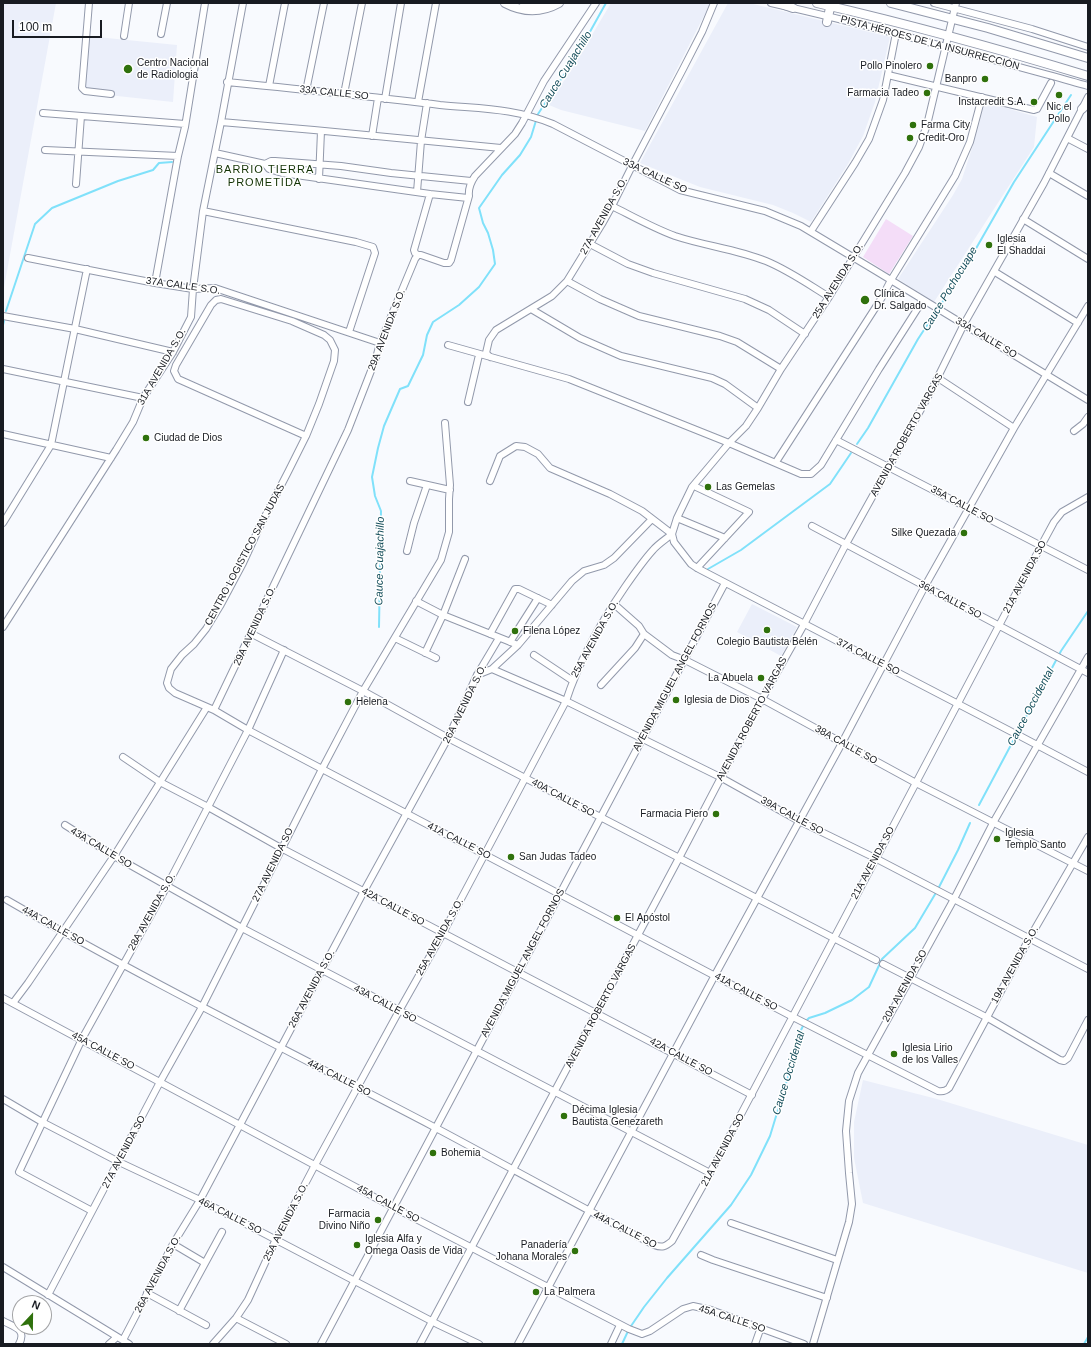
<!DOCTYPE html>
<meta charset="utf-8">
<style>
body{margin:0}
#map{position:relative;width:1091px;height:1347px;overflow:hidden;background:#f8fafe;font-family:Arial,sans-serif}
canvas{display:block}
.frame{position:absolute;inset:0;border:4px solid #181b21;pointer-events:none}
.north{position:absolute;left:12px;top:1295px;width:40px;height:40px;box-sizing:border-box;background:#fff;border:1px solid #a3a4a6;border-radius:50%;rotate:22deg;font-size:11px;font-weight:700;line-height:16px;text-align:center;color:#181b21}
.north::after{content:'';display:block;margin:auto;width:14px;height:18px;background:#2f710c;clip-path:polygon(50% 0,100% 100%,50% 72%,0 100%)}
.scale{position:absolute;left:12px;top:20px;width:90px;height:18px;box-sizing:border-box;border:2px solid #181b21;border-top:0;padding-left:5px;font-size:12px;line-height:14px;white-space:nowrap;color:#181b21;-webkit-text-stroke:3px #fff;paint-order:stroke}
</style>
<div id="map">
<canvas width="1091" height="1347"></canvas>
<div class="frame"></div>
<div class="north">N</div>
<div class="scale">100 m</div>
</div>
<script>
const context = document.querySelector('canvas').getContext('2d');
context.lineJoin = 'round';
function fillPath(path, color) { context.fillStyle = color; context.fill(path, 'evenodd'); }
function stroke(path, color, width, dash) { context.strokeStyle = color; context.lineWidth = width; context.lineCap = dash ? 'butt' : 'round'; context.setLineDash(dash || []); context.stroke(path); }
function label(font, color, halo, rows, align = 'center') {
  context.font = font + ' Arial,sans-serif'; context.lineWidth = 3; context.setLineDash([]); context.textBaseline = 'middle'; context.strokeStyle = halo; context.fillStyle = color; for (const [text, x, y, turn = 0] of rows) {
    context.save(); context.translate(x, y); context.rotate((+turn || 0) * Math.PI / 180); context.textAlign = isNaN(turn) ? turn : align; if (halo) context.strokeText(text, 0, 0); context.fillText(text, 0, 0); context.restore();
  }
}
fillPath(new Path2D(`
 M3 3H56L3 293Z
 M611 3 710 4 645 131 561 110 549 105 583 50Z
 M728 3H749L890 37 875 102 863 136 848 164 811 222 793 213 773 205 700 187 640 163Z
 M87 36 177 45 173 102 80 92 83 47Z
 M961 98 975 102 974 106 960 103Z
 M985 102 1037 117 1034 147 934 302 898 279 953 195 962 179 974 142Z
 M752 604 797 627 781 656 737 632Z
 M863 1080 937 1099 1088 1145V1273L863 1203 854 1158V1122Z`), '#ebeffa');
fillPath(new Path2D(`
 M886 219 913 236 889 274 863 257Z`), '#f4ddf8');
stroke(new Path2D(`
 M6 311 35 224 52 208 118 181 153 170 159 163 172 162
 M3 325 4 321
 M857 444 868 428 918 339 966 266 1014 182 1071 95
 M708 569 741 550 830 484 851 453
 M379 627 381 511 375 496 372 477 378 448 384 426 400 389 408 386 423 355 427 335 433 322 459 305 479 287 495 264 493 250 488 233 483 223 479 208 502 175 520 155 531 137 538 114 577 55 606 3
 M979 805 1061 651 1088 611
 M622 1344 629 1329 644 1307 667 1278 731 1205 751 1175 770 1136 788 1077 797 1038 805 1022 809 1018 825 1013 852 1000 869 987 882 959 915 928 937 891 958 850 970 823
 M1084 1344 1088 1337`), '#80e1fa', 2);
const minor = new Path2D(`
 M89 3 82 88 85 91 111 94
 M771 3C878 27 983 57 1088 86
 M934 3 1032 29 1088 47
 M956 3 927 125 919 147 905 173 829 297 781 369 758 408 746 426 729 443 692 487 677 518 672 534 674 542 691 564 697 568 1012 732
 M161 34 167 3
 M124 36 129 3
 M888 75 1034 110 1037 109 1051 83
 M227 82C298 89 369 96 440 105 481 109 514 108 553 124L680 190 765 211 801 226 876 271 1088 400
 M269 86 285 3
 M306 91 324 3
 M344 94 362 3
 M385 99 401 3
 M418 102 436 3
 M43 113 185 124
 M221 122 314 130 501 148
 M372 136 378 98
 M1069 139 1088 149
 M45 150 178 156
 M215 153 265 164 271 161H275L341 166 391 173 471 181
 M265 164 269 169 282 173 430 194 468 198
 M1049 173 1088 196
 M319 179 321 131
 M76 184 81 116
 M417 192 421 141 427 103
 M612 206C632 216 653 228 675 236 705 246 736 249 766 261 788 270 808 284 829 297
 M203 211 356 242 373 247 375 253 349 332
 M1023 219 1088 259
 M811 231 855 163 869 139 883 100 896 33
 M590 244 628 264 653 273 745 299 769 310 805 334
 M418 255 415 253 414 250 430 194
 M28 258 155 283 193 289 215 288 380 343
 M995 272 1078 323
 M567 281 600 299 639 316 720 336 737 342 781 369
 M155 283 178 156 185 127 205 3
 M531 309 580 338 621 356 712 378 725 384 758 408
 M3 316 75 329 173 352
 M448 345 569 379 729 443 801 474H811L821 465 879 369 923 300
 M490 357 486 353 489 340 496 330 552 296 567 281 602 224 612 206 632 166 683 69 702 32 714 3
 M3 369 143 398
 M938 378 1014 428
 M468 402 479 355
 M1074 431 1083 424 1088 417
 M3 434 111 458
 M306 436 178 379 174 371 176 365 211 305 216 300 221 299 292 321 324 335 330 340 335 350 334 361 319 404 306 436 288 472 260 526 243 563 220 606 206 629 194 644 182 655 171 669 167 683 169 688 175 693 214 710 248 730 793 1017 938 1091C943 1092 946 1091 949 1088L1029 939 1088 837
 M836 440 1088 570
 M776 462 881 299 891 280 955 176 970 142 982 97
 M410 481 450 490
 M490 481 500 456 516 446 525 447 538 454 550 468 610 494 642 511 672 534
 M694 486 749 512 697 568
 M677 518 725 538
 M3 523 51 445 87 269
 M812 526 1088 673
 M407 551 414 523 427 485
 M416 601 443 615 518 645
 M614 604 639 626 644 634 672 655 685 660 762 699 916 783 1088 871
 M3 627 116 450 133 422 143 398 173 352 191 317 193 289 203 211 221 122 243 3
 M252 634 363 691 448 738 876 960
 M490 634 515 589H519L552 605
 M395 638 436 658
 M510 642 538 598
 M425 653 443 615 465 559
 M534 655 573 681
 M492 669 566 701 720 777 799 821 875 858 1088 969
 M477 675 492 669 518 645 572 581 584 571 604 565 614 558 652 519
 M601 685 635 648 644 634
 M214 710 348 430 376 358 380 343 415 259 418 255H421L444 263H449L451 260 469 196C468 188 471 182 475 176L515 134 522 123 544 81 596 3
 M1020 736 1088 772
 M123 757 160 782 208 807 281 848 752 1095
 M65 825 114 856 242 928 710 1173
 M7 900C147 981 293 1053 436 1128 509 1167 581 1207 654 1245 662 1248 665 1247 672 1241L710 1173 1041 546 1054 522 1062 512 1088 497
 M883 964 986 1017 1060 1060 1064 1061 1068 1058 1088 1020
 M3 998 389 1205 629 1329 642 1334 650 1331 683 1309 693 1306 711 1310 804 1344
 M13 1003 28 983 114 856 207 707
 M3 1099 42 1122 119 1162 200 1200 439 1325 479 1344
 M92 1211 19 1172 82 1039 167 886 248 730 284 650
 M731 1223 837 1260
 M173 1244 205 1263
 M701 1255 713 1260 827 1298
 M3 1267 129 1344
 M147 1293 206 1325
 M48 1295 160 1082 202 1007 322 769 363 691 441 560 449 532V499L450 485 445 423
 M179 1311 222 1232
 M236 1318 286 1344
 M3 1321C14 1327 27 1329 19 1344
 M123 1340 173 1244 200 1200 364 891 448 738 477 675 499 638
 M109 1344 117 1337
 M213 1344 236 1318 248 1300 276 1239 315 1165 399 1011 443 933 566 701C579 661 601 622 625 587 634 574 643 561 653 550 658 544 666 539 672 534
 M321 1344 725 583
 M420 1344 679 858 762 699 802 628 846 544 930 393 964 324 1044 183 1088 97
 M518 1344 715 975 842 743 925 586 1014 428 1088 306
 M611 1344 620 1325
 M755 1344 761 1327
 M813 1344 849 1222 852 1204 849 1173 846 1131 849 1101 858 1073 954 899 993 823 1088 657`);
const major = new Path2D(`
 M505 3C524 13 541 13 559 3
 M524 3 536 5 547 3
 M779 3 793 8
 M817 3C908 24 999 49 1088 76
 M891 3 988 28 1088 58
 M827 22 831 3
 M1082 109 1088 103`);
stroke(minor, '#9299ab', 8);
stroke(major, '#9299ab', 10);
stroke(minor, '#fff', 6);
stroke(major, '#fff', 8);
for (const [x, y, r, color] of [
 [930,66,4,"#2f710c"],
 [128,69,5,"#2f710c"],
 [985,79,4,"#2f710c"],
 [927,93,4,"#2f710c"],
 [1059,95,4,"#2f710c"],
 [1034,102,4,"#2f710c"],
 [913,125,4,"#2f710c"],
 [910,138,4,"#2f710c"],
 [989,245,4,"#2f710c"],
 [865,300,5,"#2f710c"],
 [146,438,4,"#2f710c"],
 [708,487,4,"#2f710c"],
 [964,533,4,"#2f710c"],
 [767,630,4,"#2f710c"],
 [515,631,4,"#2f710c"],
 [761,678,4,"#2f710c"],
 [676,700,4,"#2f710c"],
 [348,702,4,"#2f710c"],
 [716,814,4,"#2f710c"],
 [997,839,4,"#2f710c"],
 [511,857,4,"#2f710c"],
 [617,918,4,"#2f710c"],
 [894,1054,4,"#2f710c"],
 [564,1116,4,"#2f710c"],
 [433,1153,4,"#2f710c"],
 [378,1220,4,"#2f710c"],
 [357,1245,4,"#2f710c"],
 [575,1251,4,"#2f710c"],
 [536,1292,4,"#2f710c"]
]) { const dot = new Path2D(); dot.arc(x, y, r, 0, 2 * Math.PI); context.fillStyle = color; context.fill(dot); stroke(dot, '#fff', 1.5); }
label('10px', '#181b21', '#fff', [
 ["PISTA HÉROES DE LA INSURRECCIÓN",930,43,15],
 ["33A CALLE SO",334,93,6],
 ["33A CALLE SO",655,176,25],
 ["27A AVENIDA S.O.",604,216,-61],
 ["25A AVENIDA S.O.",838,281,-58],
 ["37A CALLE S.O.",183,286,8],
 ["29A AVENIDA S.O.",387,330,-69],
 ["33A CALLE SO",986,338,31],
 ["31A AVENIDA S.O.",162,367,-60],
 ["AVENIDA ROBERTO VARGAS",907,435,-61],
 ["35A CALLE SO",962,505,28],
 ["CENTRO LOGISTICO SAN JUDAS",245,555,-62],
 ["21A AVENIDA SO",1025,577,-62],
 ["36A CALLE SO",950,600,28],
 ["29A AVENIDA S.O.",255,626,-65],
 ["25A AVENIDA S.O.",595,639,-61],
 ["37A CALLE SO",868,657,27],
 ["AVENIDA MIGUEL ANGEL FORNOS",675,677,-62],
 ["26A AVENIDA S.O.",465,704,-64],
 ["AVENIDA ROBERTO VARGAS",752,719,-62],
 ["38A CALLE SO",846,745,29],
 ["40A CALLE SO",563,798,28],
 ["39A CALLE SO",792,816,28],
 ["41A CALLE SO",459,841,27],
 ["43A CALLE SO",101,848,31],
 ["21A AVENIDA SO",873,863,-62],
 ["27A AVENIDA SO",273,865,-64],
 ["42A CALLE SO",393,907,28],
 ["28A AVENIDA S.O.",152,912,-61],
 ["44A CALLE SO",53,926,29],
 ["25A AVENIDA S.O.",440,937,-61],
 ["AVENIDA MIGUEL ANGEL FORNOS",523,963,-62],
 ["19A AVENIDA S.O.",1015,965,-61],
 ["20A AVENIDA SO",905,986,-61],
 ["26A AVENIDA S.O.",312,989,-62],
 ["41A CALLE SO",746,992,28],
 ["43A CALLE SO",385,1004,28],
 ["AVENIDA ROBERTO VARGAS",601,1006,-62],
 ["45A CALLE SO",103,1051,28],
 ["42A CALLE SO",681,1057,28],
 ["44A CALLE SO",339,1078,27],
 ["21A AVENIDA SO",723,1150,-62],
 ["27A AVENIDA SO",124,1152,-62],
 ["45A CALLE SO",388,1204,28],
 ["46A CALLE SO",230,1216,27],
 ["25A AVENIDA S.O.",286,1222,-63],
 ["44A CALLE SO",625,1230,27],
 ["26A AVENIDA S.O.",158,1274,-62],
 ["45A CALLE SO",732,1319,18]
]);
label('10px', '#181b21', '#fff', [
 ["Centro Nacional",137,63],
 ["de Radiologia",137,75],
 ["Pollo Pinolero",922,66,"right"],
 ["Banpro",977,79,"right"],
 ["Farmacia Tadeo",919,93,"right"],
 ["Instacredit S.A.",1026,102,"right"],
 ["Nic el",1059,107,"center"],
 ["Pollo",1059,119,"center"],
 ["Farma City",921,125],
 ["Credit-Oro",918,138],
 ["Iglesia",997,239],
 ["El Shaddai",997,251],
 ["Clínica",874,294],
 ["Dr. Salgado",874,306],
 ["Ciudad de Dios",154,438],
 ["Las Gemelas",716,487],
 ["Silke Quezada",956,533,"right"],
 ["Filena López",523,631],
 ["Colegio Bautista Belén",767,642,"center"],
 ["La Abuela",753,678,"right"],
 ["Iglesia de Dios",684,700],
 ["Helena",356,702],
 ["Farmacia Piero",708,814,"right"],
 ["Iglesia",1005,833],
 ["Templo Santo",1005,845],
 ["San Judas Tadeo",519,857],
 ["El Apóstol",625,918],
 ["Iglesia Lirio",902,1048],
 ["de los Valles",902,1060],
 ["Décima Iglesia",572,1110],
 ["Bautista Genezareth",572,1122],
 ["Bohemia",441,1153],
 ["Farmacia",370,1214,"right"],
 ["Divino Niño",370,1226,"right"],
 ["Iglesia Alfa y",365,1239],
 ["Omega Oasis de Vida",365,1251],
 ["Panadería",567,1245,"right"],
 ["Johana Morales",567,1257,"right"],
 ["La Palmera",544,1292]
], 'left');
label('italic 11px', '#134d5a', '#fff', [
 ["Cauce Cuajachillo",566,70,-58],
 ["Cauce Pochocuape",950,289,-59],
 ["Cauce Cuajachillo",380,561,-89],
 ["Cauce Occidental",1031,707,-62],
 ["Cauce Occidental",789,1073,-73]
]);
context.letterSpacing = '1px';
label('11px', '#133305', '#fff', [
 ["BARRIO TIERRA",265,170],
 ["PROMETIDA",265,183]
]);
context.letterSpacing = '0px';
</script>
